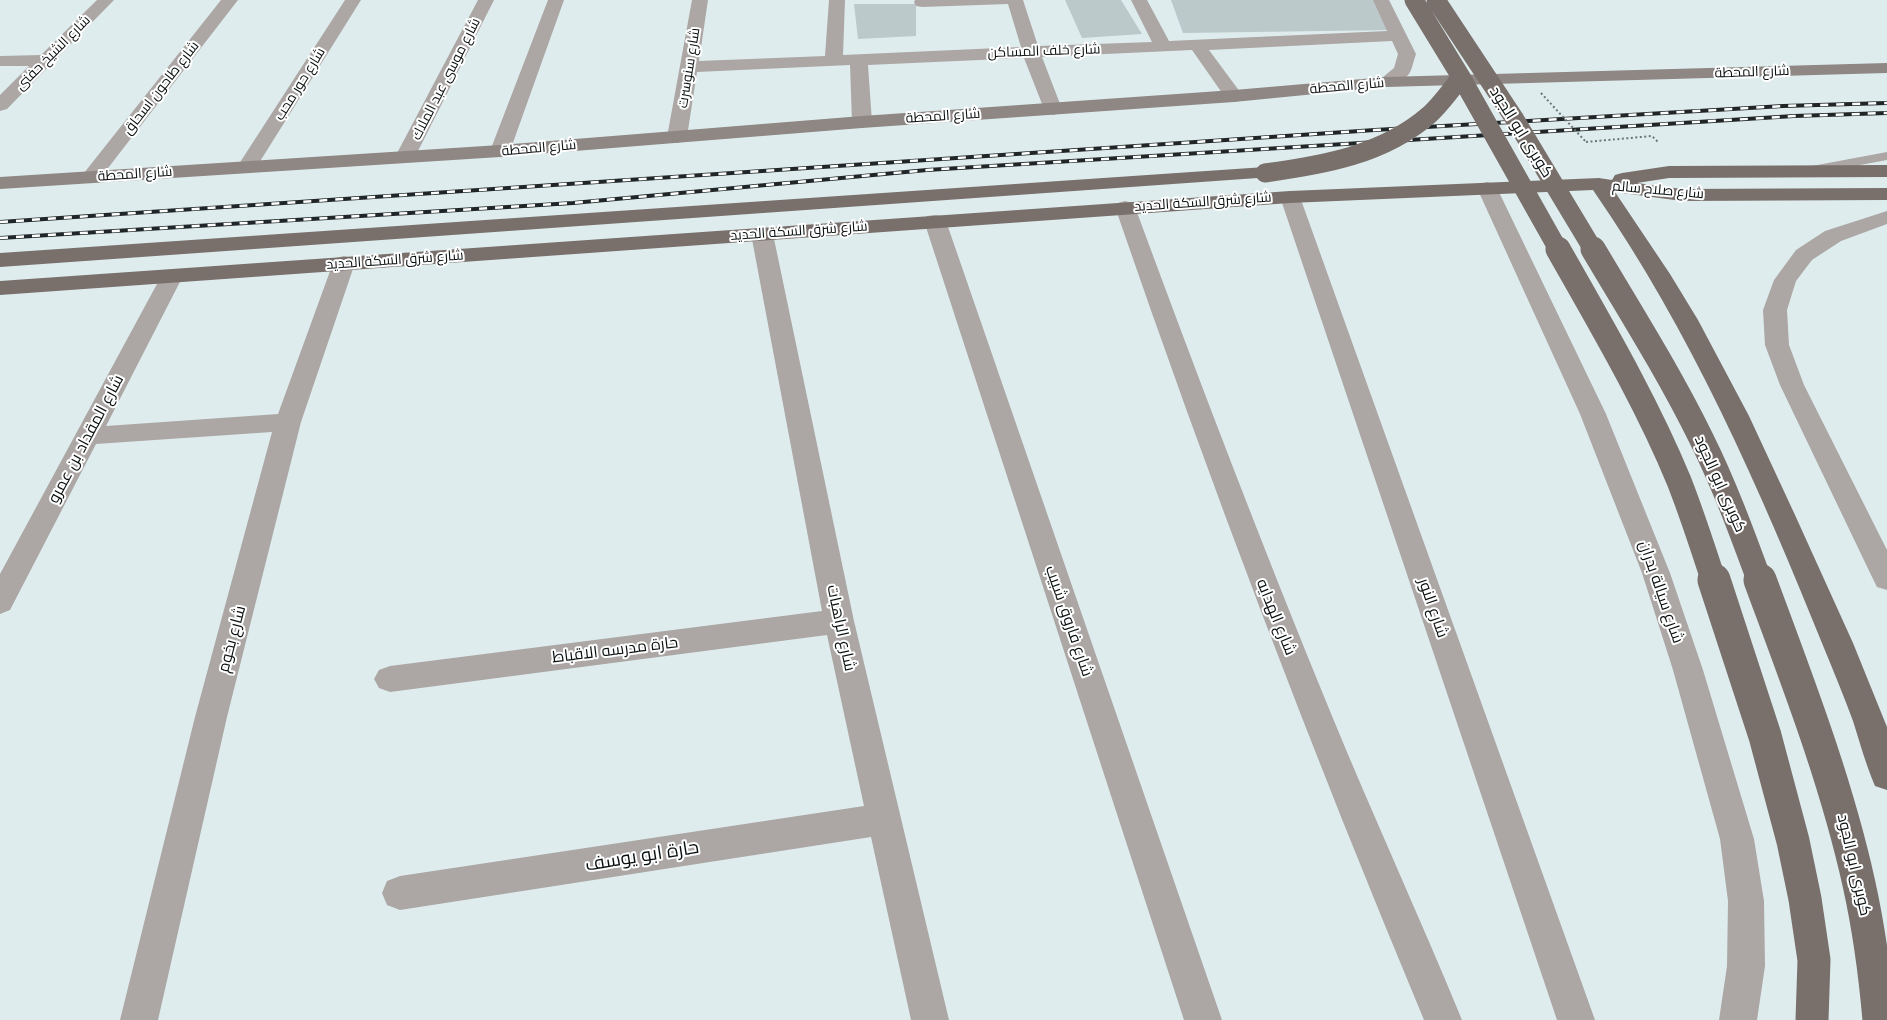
<!DOCTYPE html>
<meta charset="utf-8">
<style>
body{margin:0}
canvas{display:block;background:#deecee}
</style>
<canvas width="1887" height="1020"></canvas>
<script>
const context = document.querySelector('canvas').getContext('2d');
context.lineJoin = 'round';
function fillPath(path, color) { context.fillStyle = color; context.fill(path, 'evenodd'); }
function stroke(path, color, width, dash) { context.strokeStyle = color; context.lineWidth = width; context.lineCap = dash ? 'butt' : 'round'; context.setLineDash(dash || []); context.stroke(path); }
function label(font, color, halo, rows, align = 'center') {
  context.font = font + ' Raleway,Cairo,sans-serif'; context.lineWidth = 4; context.setLineDash([]); context.textBaseline = 'middle'; context.strokeStyle = halo; context.fillStyle = color; for (const [text, x, y, turn = 0] of rows) {
    context.save(); context.translate(x, y); context.rotate((+turn || 0) * Math.PI / 180); context.textAlign = isNaN(turn) ? turn : align; if (halo) context.strokeText(text, 0, 0); context.fillText(text, 0, 0); context.restore();
  }
}
fillPath(new Path2D(`
 M1065 0H1121L1142 34 1082 38Z
 M1171 0H1378L1394 30 1183 33Z
 M854 4H916V36L858 39Z`), '#bcc9cb');
stroke(new Path2D(`
 M1586 142 1652 136 1659 143`), '#6c7576', 2, [2, 2.5]);
fillPath(new Path2D(`
 M1887 152V160L1812 174 1805 170 1812 166Z`), '#aca7a5');
fillPath(new Path2D(`
 M97 0H114L7 109 0 111V95L29 66H0V56L41 55Z
 M221 0H238L98 181 91 183 84 181 81 177 84 173Z
 M345 0H361L254 171 247 173 240 171 237 167Z
 M478 0H494L415 157 412 161 405 163 398 161 395 157Z
 M548 0H564L510 151 507 155 500 157 493 155 490 151Z
 M692 0H708L699 61 825 56 829 0H845L843 55 1021 47 1008 4 922 7 916 6 914 2 915 0H1023L1038 46 1152 42 1131 0H1147L1169 41 1387 31 1373 0H1389L1416 54C1414 59 1413 65 1411 70 1407 81 1390 89 1380 86L1377 82 1394 68 1398 54 1392 41 1209 50 1243 96 1241 100 1234 102 1227 100 1192 50 1042 57 1062 109 1060 113 1053 115 1046 113 1044 109 1024 58 868 65 872 122 869 126 862 128 855 126 852 122 850 65 697 72 687 137 684 141 677 143 670 141 667 137Z
 M1290 191 1297 193 1300 197 1595 1020H1557L1280 197 1283 193Z
 M1125 201 1132 203 1135 207C1198 378 1263 548 1332 716 1374 818 1420 918 1462 1020H1424C1312 752 1209 481 1115 207L1118 203Z
 M1887 211V224L1841 241 1812 260 1796 281 1787 310 1789 345 1804 385 1887 550V590L1877 587 1873 579 1780 385 1765 345 1763 310 1774 280 1796 250 1825 231Z
 M935 215 943 216 946 221 1222 1020H1184L924 221 927 216Z
 M762 228 770 229 773 234 854 621 949 1020H911L871 837 400 910 387 905 382 893 387 881 400 876 864 806 827 635 390 692 379 688 374 679 379 670 390 666 822 611 751 234 754 229Z
 M344 256 352 258 355 263 301 422 227 717 158 1020H120L195 717 272 432 96 444 10 610 0 614V574L164 271 172 269 180 271 183 276 106 426 278 414 333 263 336 258Z`), '#aca7a5');
fillPath(new Path2D(`
 M1487 182 1494 184 1497 188 1606 414 1670 573 1703 670 1754 839 1764 901 1765 966 1757 1020H1719L1727 966 1728 901 1720 839 1673 670 1642 573 1580 414 1477 188 1480 184Z`), '#aca7a5');
fillPath(new Path2D(`
 M1887 63V73L1386 87 1234 102 862 128 500 157 0 189V177L500 145 862 116 1234 90 1386 77Z`), '#8e8784');
fillPath(new Path2D(`
 M1887 165V177L1669 178 1637 183 1682 189 1887 188V200L1682 201 1615 192 1670 274 1698 320 1749 416 1795 515 1853 643 1887 727V790L1875 786C1866 765 1860 743 1853 721 1844 697 1834 672 1824 648 1760 489 1691 331 1593 190L1290 203 0 295V281L1290 191 1599 178 1612 180 1615 175 1622 173 1669 166Z
 M1265 167 1272 169 1275 173 1272 177 0 267V253Z`), '#79706c');
const rail = new Path2D(`
 M0 222 1375 130 1783 106 1887 103
 M0 238 573 203 927 170 1794 116 1887 113`);
stroke(rail, '#202627', 4);
stroke(rail, '#fff', 2.5, [8]);
stroke(new Path2D(`
 M1541 93 1586 142`), '#6c7576', 2, [2, 2.5]);
stroke(new Path2D(`
 M1414 0 1461 77 1559 251
 M1436 0 1514 118 1594 251
 M1265 173C1323 165 1383 155 1429 115 1441 104 1451 90 1461 77`), '#79706c', 19);
stroke(new Path2D(`
 M1558 249C1601 325 1646 401 1679 481 1692 514 1703 548 1714 582
 M1593 249C1630 311 1669 373 1701 438 1724 484 1742 533 1760 582`), '#79706c', 25);
stroke(new Path2D(`
 M1714 580 1765 736 1793 841 1805 899 1814 960 1812 1020
 M1760 580C1797 680 1836 780 1859 884 1869 929 1875 974 1879 1020`), '#79706c', 33);
label('14px', '#0a0f10', '#fff', [
 ["شارع خلف المساكن",1044,51,-2],
 ["شارع الشيخ حفنى",53,53,-45],
 ["شارع سنوسرت",689,68,-81],
 ["شارع المحطة",1752,72,-2],
 ["شارع موسى عبد الملاك",446,79,-63],
 ["شارع حور محب",300,84,-58],
 ["شارع المحطة",1347,86,-5],
 ["شارع طاحون اسحاق",161,88,-52],
 ["شارع المحطة",943,116,-4],
 ["شارع المحطة",539,148,-5],
 ["شارع المحطة",135,174,-4],
 ["شارع صلاح سالم",1658,190,5],
 ["شارع شرق السكة الحديد",1203,202,-4],
 ["شارع شرق السكة الحديد",799,231,-4],
 ["شارع شرق السكة الحديد",395,260,-4]
]);
label('16px', '#0a0f10', '#fff', [
 ["كوبرى ابو الجود",1521,132,58],
 ["شارع المقداد بن عمرو",86,439,-62],
 ["كوبرى ابو الجود",1720,484,66],
 ["شارع سيالة بدران",1661,592,71],
 ["شارع النور",1433,608,71],
 ["شارع الهدايه",1276,617,68],
 ["شارع فاروق شبيب",1069,621,71],
 ["شارع الراهبات",841,628,78],
 ["شارع بخوم",232,639,-75],
 ["حارة مدرسه الاقباط",615,650,-7],
 ["كوبرى ابو الجود",1854,865,77]
]);
label('19px', '#0a0f10', '#fff', [
 ["حارة ابو يوسف",642,856,-9]
]);
</script>
